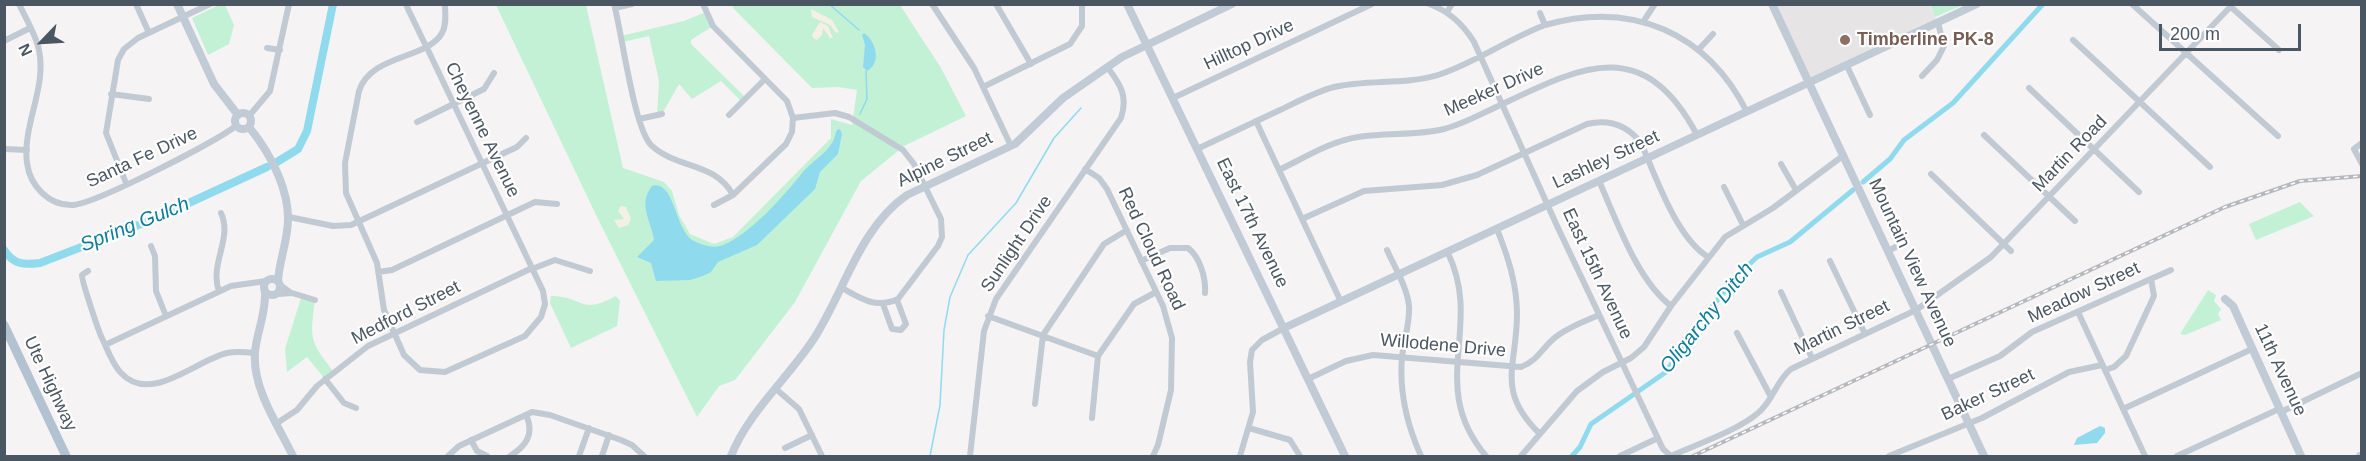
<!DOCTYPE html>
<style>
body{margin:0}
#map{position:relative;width:2366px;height:461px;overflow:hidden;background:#f5f3f3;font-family:Helvetica,sans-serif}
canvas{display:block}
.frame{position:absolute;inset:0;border:6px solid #4a5661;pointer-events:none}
.north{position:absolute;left:12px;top:12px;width:60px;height:60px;-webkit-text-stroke:4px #fff;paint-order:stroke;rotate:245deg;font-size:16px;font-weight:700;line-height:24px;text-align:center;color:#4a5661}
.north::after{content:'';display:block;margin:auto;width:21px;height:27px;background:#4a5661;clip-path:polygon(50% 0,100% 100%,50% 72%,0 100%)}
.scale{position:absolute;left:2159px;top:24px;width:142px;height:27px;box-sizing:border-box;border:3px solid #4a5661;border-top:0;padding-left:8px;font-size:18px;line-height:21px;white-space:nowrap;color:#4a5661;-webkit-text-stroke:4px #fff;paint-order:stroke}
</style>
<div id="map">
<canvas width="2366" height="461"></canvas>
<div class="frame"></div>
<div class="north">N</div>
<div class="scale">200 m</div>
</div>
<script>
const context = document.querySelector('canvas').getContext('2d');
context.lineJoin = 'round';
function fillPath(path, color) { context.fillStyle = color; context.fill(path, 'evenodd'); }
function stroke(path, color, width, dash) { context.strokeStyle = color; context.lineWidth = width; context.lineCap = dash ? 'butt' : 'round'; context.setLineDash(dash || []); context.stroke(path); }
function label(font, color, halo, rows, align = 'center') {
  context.font = font + ' Helvetica,sans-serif'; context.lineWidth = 4.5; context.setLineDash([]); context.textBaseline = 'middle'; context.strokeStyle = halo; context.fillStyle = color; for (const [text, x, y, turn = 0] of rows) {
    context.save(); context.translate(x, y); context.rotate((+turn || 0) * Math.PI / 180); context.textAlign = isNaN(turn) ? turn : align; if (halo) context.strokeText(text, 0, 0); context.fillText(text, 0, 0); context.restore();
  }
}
fillPath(new Path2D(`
 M1772 5H1929L1938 23 1810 83Z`), '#e6e4e5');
fillPath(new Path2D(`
 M221 4 225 5 234 25 229 44 208 55 192 18Z
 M496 5H586L623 168 664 182 672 191 679 215 690 234 714 244 733 237 831 138V119L852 125 857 90 839 87 812 88 735 10 732 5H900L941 68 966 116 904 146 861 181 795 302 735 380 719 386 697 417 597 217Z
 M1930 5H1963L1935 17Z
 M706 12 713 26 691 40V44L746 98 742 102 721 81 692 99 679 84 662 114 657 115 659 81 649 36 623 42 621 36 684 21Z
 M2300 202 2314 216 2256 240 2249 224Z
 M2208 290 2216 295 2214 301 2221 309 2218 314 2221 320 2185 335 2180 334Z
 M302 295 315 300C310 338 309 341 334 372L325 379 307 357 287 372 285 349Z
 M551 296C584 296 579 316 616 296L620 301 617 326 571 348 550 303Z`), '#c3f1d5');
fillPath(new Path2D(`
 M811 9 832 20 839 32 836 33 830 25 812 17Z
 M820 22 828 26 833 38H830L823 28 822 35 817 40 814 39 812 35Z
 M621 206 626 207 631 219 628 225 619 228 614 220 624 219 618 211Z`), '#f5f0e5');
fillPath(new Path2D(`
 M864 33C876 41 882 63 867 71L863 67 865 45 862 35Z
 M837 130 840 129 842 134 838 154 820 172 815 189 757 245 718 262 711 272 703 276 690 280 656 281 651 263 637 257 654 240C652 222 637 205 652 186 674 179 675 229 692 240 702 245 713 249 723 245 750 235 786 193 803 172 811 162 825 155 832 143 835 139 835 134 837 130Z
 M2100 426 2105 428V433L2097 443 2074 445 2077 438Z`), '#90daee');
stroke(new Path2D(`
 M829 4 859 30
 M860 114 867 99 866 71
 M930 456 940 405 944 330 950 297 968 255 1016 203 1054 138 1081 108`), '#90daee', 1.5);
stroke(new Path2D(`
 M1863 182 1890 159 1904 140 1953 103 2043 4
 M1572 456 1580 447 1591 424 1666 372 1695 327 1740 273 1757 257 1790 242 1853 190`), '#90daee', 5);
stroke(new Path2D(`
 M277 162 298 149 307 131 333 4
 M4 250C14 265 24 265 40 263L154 219 267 167`), '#90daee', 8);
stroke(new Path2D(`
 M19 4C26 19 36 35 39 50 47 88 22 126 27 163 30 186 49 206 73 205 97 203 213 143 236 126
 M136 4 149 33
 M406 4 408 9 423 40 428 50 543 291 545 304 541 317 525 336 445 372 420 370 404 355 384 310 377 263 346 193 345 163 359 91C371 54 428 59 442 33 447 24 445 14 445 4
 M614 4C622 33 634 130 652 146 678 169 715 162 733 195L786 144 792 132 793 118 787 101 713 26 703 4
 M932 4 974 68 1011 146
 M996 4 1031 64
 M1429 4C1449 11 1463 24 1474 42L1558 228 1663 449 1671 456C1697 444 1737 431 1758 413 1773 401 1776 381 1791 369L1916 310 1991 257 2233 4
 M2132 4 2278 136
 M2231 7 2279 50
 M615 8 632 4
 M1447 12 1452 4
 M1540 13 1545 25
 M1645 19 1655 4
 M2073 40 2210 167
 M4 41 30 28
 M267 48 280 50
 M1700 48 1713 34
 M1847 66 1870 115
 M1922 76 1937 60 1944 46 1938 23
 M983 87 1070 44 1082 26V4
 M2029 88 2139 192
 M111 94 149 99
 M1173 98 1372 4
 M729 115 765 79
 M249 116 270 91 289 4
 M793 118 835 113 849 117 903 150 914 164 941 219 942 237 938 246 898 299C876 309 861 299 842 288
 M639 119 662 114
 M1256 121 1341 302
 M417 122 484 89 494 73
 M1984 135 2075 221
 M2362 143 2354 149 2362 164
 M4 149 27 150
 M1197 149C1225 136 1252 123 1280 110 1297 102 1315 92 1334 87 1367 79 1405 85 1438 75 1475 63 1508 39 1545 25 1633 0 1707 33 1747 112
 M1781 164 1796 190
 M1085 169 1099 178 1107 189 1163 306 1172 338 1171 390 1158 445 1153 456
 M1279 170C1304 158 1331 141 1358 137 1387 132 1416 136 1444 129 1460 125 1475 117 1490 110 1575 70 1641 29 1697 135
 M1931 174 2011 251
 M1599 181C1617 221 1637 280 1671 306
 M126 183 106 133 118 60 124 49 138 38 210 4
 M1724 187 1743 225
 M714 205 733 195
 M289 217 333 226 351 225 517 147 526 138
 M1302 219 1364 191 1442 185 1477 175 1587 124C1609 119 1627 125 1641 143 1656 177 1676 237 1708 257
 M1497 229C1508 257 1517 284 1517 314 1517 367 1495 390 1540 434
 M151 246 155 256 156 291 166 316
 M1387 250C1395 268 1407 287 1409 306 1410 323 1404 340 1402 357 1399 392 1407 425 1421 456
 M1888 251 1905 242
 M1448 253C1484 328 1426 385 1486 456
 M1141 261 1170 248H1188C1200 257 1206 278 1205 293
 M1830 261 1865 334
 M532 269 555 260 590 271
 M88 271 82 275C81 279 98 329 101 336 107 348 112 364 121 373 151 405 196 360 227 353 236 351 246 352 255 353
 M378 272 392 270 535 202 557 204
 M280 285 291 293
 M219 291C209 264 233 239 221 213
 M1781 292 1812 358
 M278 294 292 293 315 300
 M883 304 892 329 901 330 906 324 897 300
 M2078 312 2145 456
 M988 316 1098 356
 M1737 333 1771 397
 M105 345 231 286 266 281
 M2105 370 2114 367 2126 356 2154 296 2151 279
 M325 379 344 403 356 408
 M1308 379 1346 361 1373 355 1521 367C1538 361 1543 346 1557 336 1569 327 1585 321 1599 315
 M1948 379 2000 356 2032 332 2171 270
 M776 389 799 409 822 456
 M1035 404 1043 335 1104 244 1127 230
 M2123 409 2252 349
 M2281 412 2362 373
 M1092 418 1098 356 1134 304 1156 292
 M277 423 297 410 317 386 368 346 532 268
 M1249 428 1290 440 1300 456
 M471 440 477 451 487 456
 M785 448 812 435
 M448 456 459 446 532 412 550 415 621 440 632 445 644 456
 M510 456C526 446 535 434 526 415
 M579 456 589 428
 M602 456 609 435
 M970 456 984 331 996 299 1121 118C1128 97 1121 85 1108 68
 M1240 456 1253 412 1250 362 1252 350 1262 340 1284 328
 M1521 456 1577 391 1603 372 1631 358 1644 347 1671 306 1725 237 1773 208 1844 155
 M1620 456 1658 438
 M1889 456 1982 418 2069 372 2102 365
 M2177 456 2279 409`), '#c1cad2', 6);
stroke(new Path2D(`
 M177 4 214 84 238 115
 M1127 4 1345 456
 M1772 4 1984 456
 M235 121a8 8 0 1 1 16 0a8 8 0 1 1-16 0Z
 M249 127C271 154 293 195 287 231 285 248 279 264 278 281
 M264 287a8 8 0 1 1 16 0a8 8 0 1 1-16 0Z
 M265 292C266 314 257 331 255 352 252 388 278 425 293 456
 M2225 299 2233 306 2301 456
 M1284 328 1977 4
 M731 456C748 413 787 379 813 340 844 293 859 228 907 195L1015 144 1063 98 1122 57 1232 4
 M2360 456H2362`), '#c1cbd6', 8);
stroke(new Path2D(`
 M4 325 66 456`), '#b3c2d1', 9);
const rail = new Path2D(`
 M1693 456 2225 207 2300 181 2362 176`);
stroke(rail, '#b5b8bd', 4);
stroke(rail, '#fff', 1.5, [4.5]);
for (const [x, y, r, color] of [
 [1845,40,6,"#8d6e63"]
]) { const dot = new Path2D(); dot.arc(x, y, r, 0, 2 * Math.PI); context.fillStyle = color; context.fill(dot); stroke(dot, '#fff', 2); }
label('bold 18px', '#785e54', '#fff', [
 ["Timberline PK-8",1857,40]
], 'left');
label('18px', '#4a5661', '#fff', [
 ["Hilltop Drive",1249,45,-25],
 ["Meeker Drive",1494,90,-24],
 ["Cheyenne Avenue",482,130,64],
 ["Martin Road",2070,154,-46],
 ["Santa Fe Drive",142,158,-25],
 ["Alpine Street",945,160,-26],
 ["Lashley Street",1606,160,-25],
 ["East 17th Avenue",1252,223,64],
 ["Sunlight Drive",1017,244,-56],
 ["Red Cloud Road",1151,249,65],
 ["Mountain View Avenue",1912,263,65],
 ["East 15th Avenue",1597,274,65],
 ["Meadow Street",2084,293,-25],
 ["Medford Street",406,313,-27],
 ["Martin Street",1842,328,-26],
 ["Willodene Drive",1443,346,5],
 ["11th Avenue",2280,370,65],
 ["Ute Highway",50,384,65],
 ["Baker Street",1988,395,-25]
]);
label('italic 20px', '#0c7c9b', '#fff', [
 ["Spring Gulch",135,225,-22],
 ["Oligarchy Ditch",1707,318,-51]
]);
</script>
